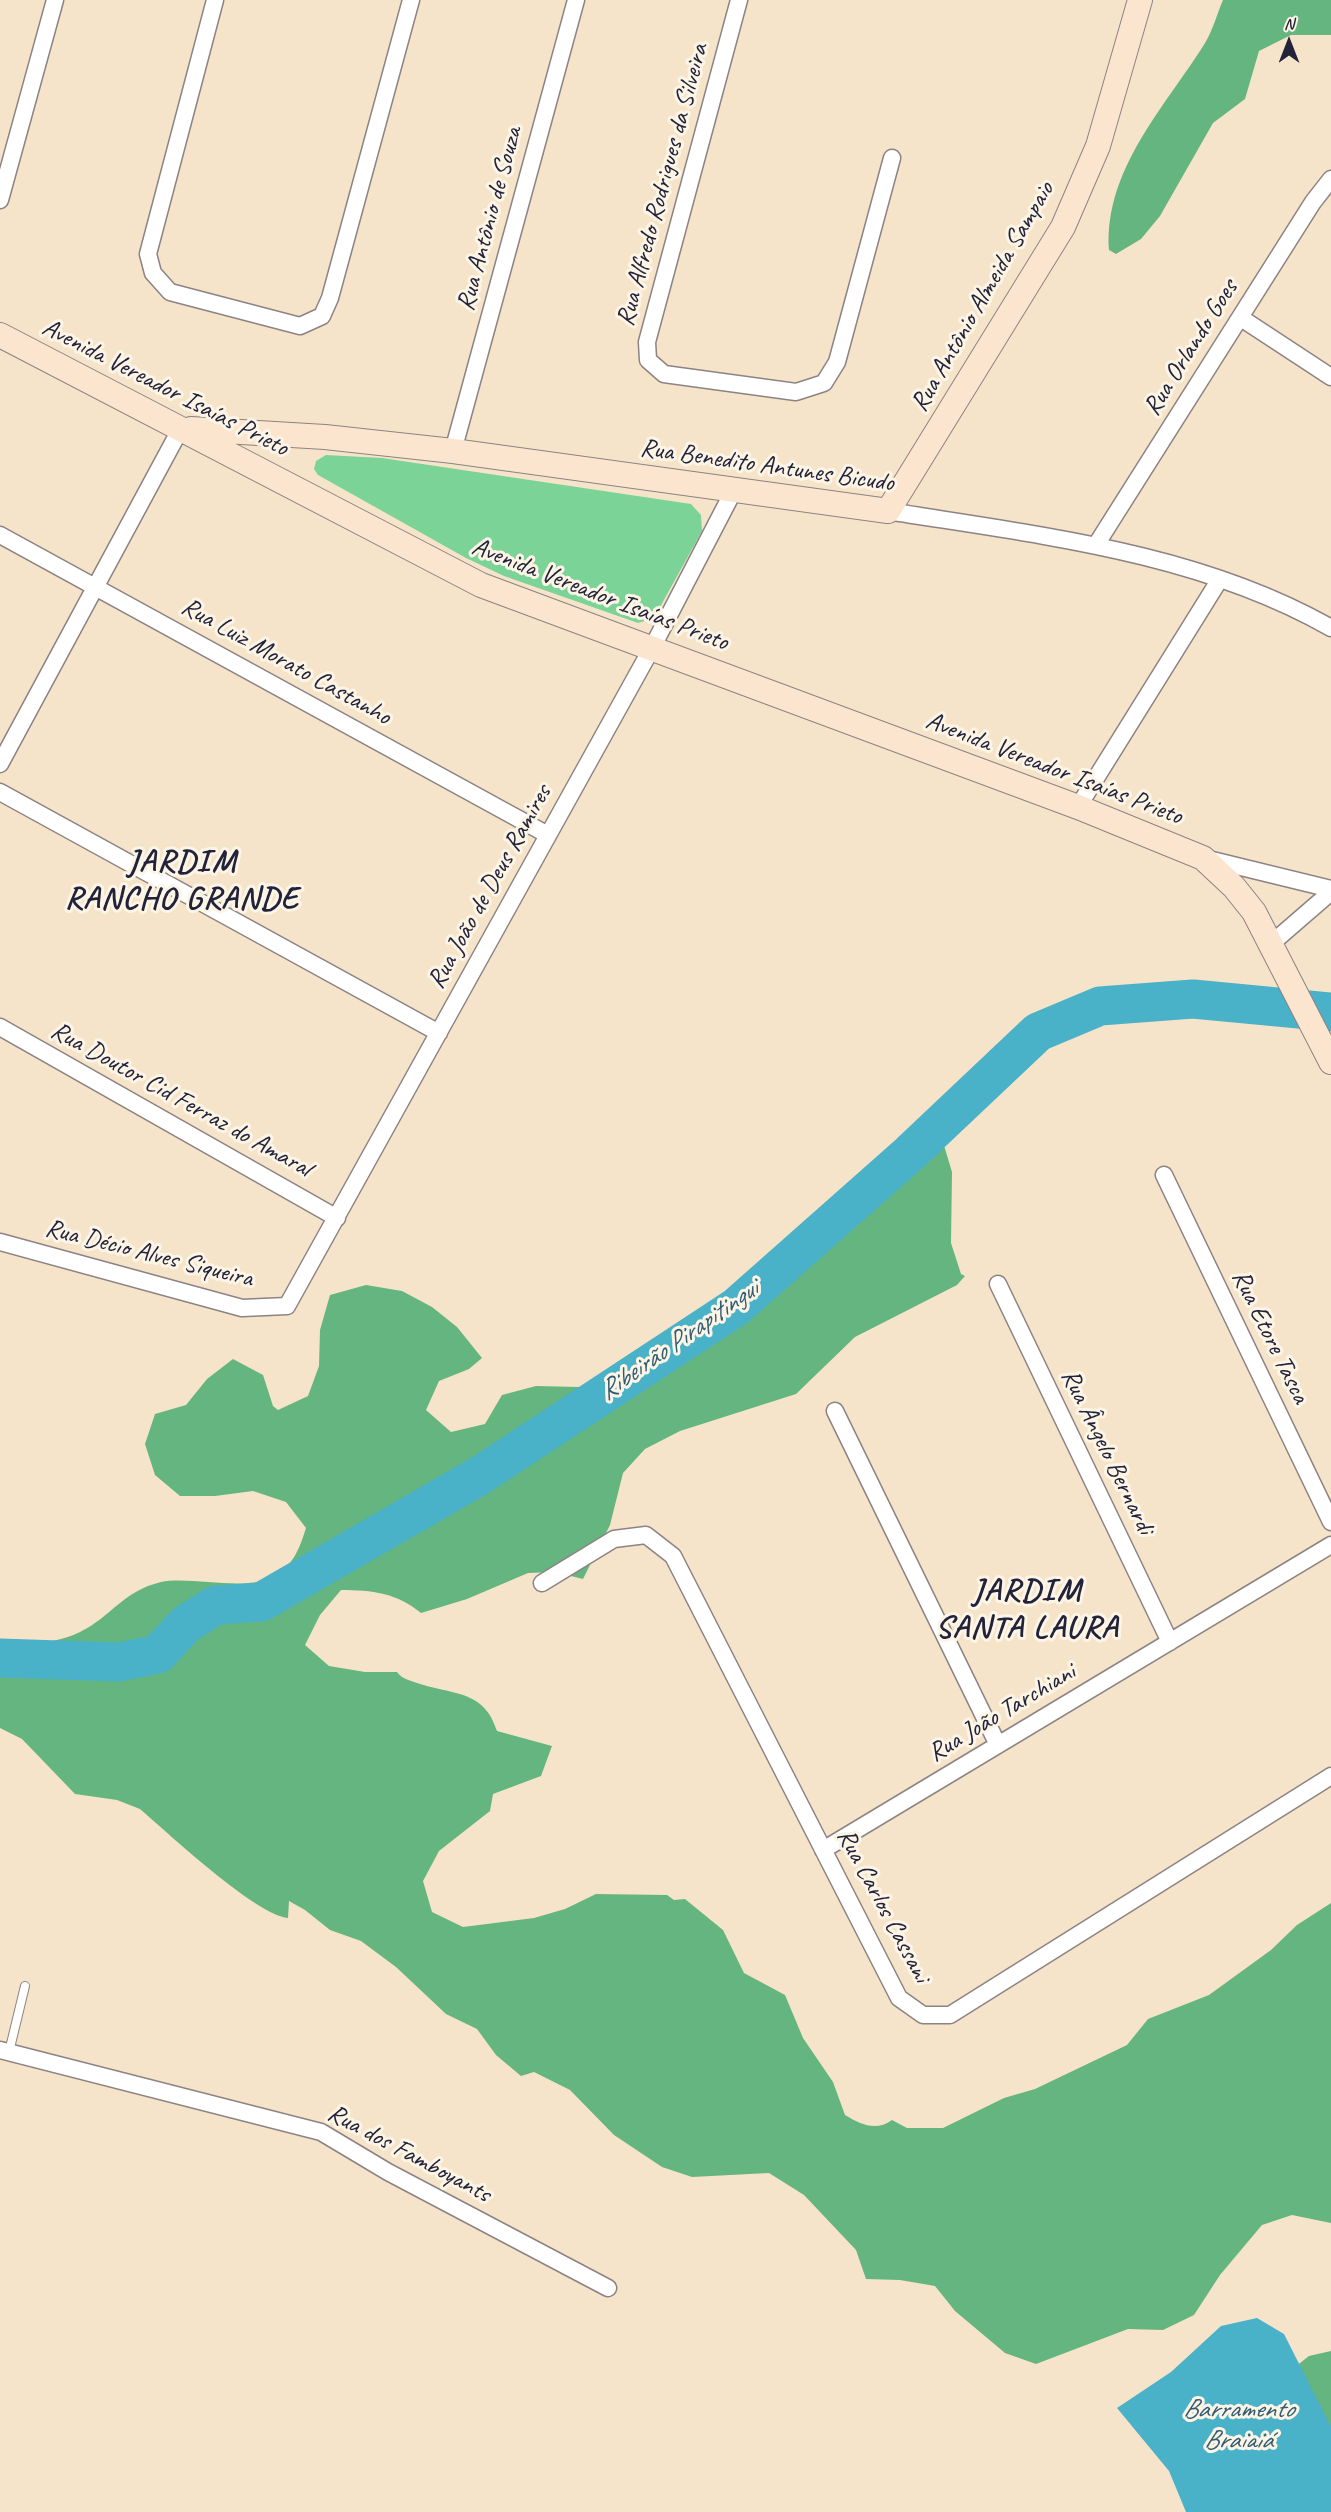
<!DOCTYPE html>
<meta charset="utf-8">
<style>
body{margin:0}
#map{position:relative;width:1331px;height:2512px;overflow:hidden;background:#f6e4ca;font-family:Caveat,sans-serif}
canvas{display:block}
.north{position:absolute;left:1259px;top:12px;width:60px;height:60px;-webkit-text-stroke:4px #fcf5e5;paint-order:stroke;rotate:0deg;font-size:16px;font-weight:700;line-height:24px;text-align:center;color:#22223b}
.north::after{content:'';display:block;margin:auto;width:21px;height:27px;background:#22223b;clip-path:polygon(50% 0,100% 100%,50% 72%,0 100%)}
</style>
<div id="map">
<canvas width="1331" height="2512"></canvas>
<div class="north">N</div>
</div>
<script>
const context = document.querySelector('canvas').getContext('2d');
context.lineJoin = 'round';
function fillPath(path, color) { context.fillStyle = color; context.fill(path, 'evenodd'); }
function stroke(path, color, width, dash) { context.strokeStyle = color; context.lineWidth = width; context.lineCap = dash ? 'butt' : 'round'; context.setLineDash(dash || []); context.stroke(path); }
function label(font, color, halo, rows, align = 'center') {
  context.font = font + ' Caveat,sans-serif'; context.lineWidth = 6; context.setLineDash([]); context.textBaseline = 'middle'; context.strokeStyle = halo; context.fillStyle = color; for (const [text, x, y, turn = 0] of rows) {
    context.save(); context.translate(x, y); context.rotate((+turn || 0) * Math.PI / 180); context.textAlign = isNaN(turn) ? turn : align; if (halo) context.strokeText(text, 0, 0); context.fillText(text, 0, 0); context.restore();
  }
}
fillPath(new Path2D(`
 M326 455 382 458 691 504 701 515 702 531 654 618 638 623 504 576 466 558 318 475 314 469 316 461Z`), '#7cd397');
fillPath(new Path2D(`
 M1223 0H1331V35H1291L1259 51 1245 99 1213 123 1160 216 1141 239 1116 254 1109 250C1104 169 1166 106 1205 43 1213 30 1217 14 1223 0Z
 M921 1138 943 1142 952 1172 951 1243 961 1274 965 1276 957 1285 855 1337 796 1394 680 1431 645 1449 623 1473 610 1525 583 1579 555 1572 528 1573 467 1599 421 1613C397 1593 372 1590 341 1590L320 1615 305 1645 329 1666 365 1672H397C402 1679 409 1680 417 1683 452 1695 484 1689 497 1731L552 1746 541 1776 493 1794 490 1811 439 1851 423 1881 432 1912 463 1927 534 1918 565 1909 596 1894 667 1895 674 1900 685 1899 723 1930 744 1973 785 1995 803 2038 833 2082 845 2115C860 2124 876 2132 892 2120L907 2128H943L1004 2098 1035 2089 1127 2045 1148 2019 1209 1995 1271 1950 1297 1925 1331 1903V2223L1292 2215 1262 2225 1220 2275 1194 2315 1163 2330 1128 2329 1036 2364 1005 2353 955 2311 935 2286 900 2280 866 2279 856 2250 804 2195 769 2173 692 2177 662 2167 614 2135 570 2090 534 2072 521 2076 496 2055 477 2029 446 2014 396 1967 361 1941 330 1930 305 1910 289 1901 288 1918C256 1915 169 1834 140 1809L117 1800 75 1794 22 1739 0 1728V1643C25 1647 57 1643 80 1632 111 1617 123 1591 161 1582 190 1576 244 1591 270 1578 293 1567 299 1550 306 1528L286 1502 253 1491 215 1496H180L155 1475 145 1444 155 1414 186 1405 207 1379 233 1359 263 1375 273 1406 278 1410 308 1396 319 1366 320 1330 330 1295 366 1285 402 1291 432 1307 457 1327 482 1358 469 1369 439 1381 426 1410 451 1432 485 1424 502 1395 536 1386 579 1387 613 1379 642 1367 694 1325 724 1313 767 1263 793 1242 823 1226 874 1176Z
 M1331 2351V2432L1295 2367 1309 2356Z`), '#65b580');
fillPath(new Path2D(`
 M1257 2318 1284 2334 1331 2427V2512H1186L1169 2471 1117 2408 1171 2372 1221 2326Z`), '#49b1c8');
stroke(new Path2D(`
 M0 1658 119 1662 158 1654 186 1624 216 1605 261 1602 479 1476 736 1307 910 1153 1038 1032 1100 1006 1193 999 1331 1012`), '#49b1c8', 39);
const lane = new Path2D(`
 M9 2052 25 1986`);
const street = new Path2D(`
 M215 0 148 254 153 273 170 292 300 326 322 316 330 298 411 0
 M739 0 647 342 648 360 664 374 796 392 824 383 837 362 892 158
 M0 200 55 0
 M1241 318 1331 377
 M453 451 576 0
 M888 511C1037 535 1198 552 1331 628
 M0 535 548 835
 M1096 545 1313 202 1331 179
 M0 764 181 428
 M0 792 439 1033
 M1078 807 1220 579
 M1204 858 1331 889
 M1272 943 1331 892
 M0 1027 337 1218
 M1164 1175 1331 1522
 M0 1242 242 1308 287 1306 653 646 734 490
 M998 1284 1170 1642
 M835 1411 998 1745
 M542 1583 614 1539 646 1535 673 1556 899 1998 923 2015H950L1331 1776
 M823 1850 1331 1545
 M0 2050 321 2132 388 2172 608 2288`);
const secondary = new Path2D(`
 M0 335 481 585 1078 807 1203 858 1234 887 1254 912 1331 1062
 M191 429 325 437 453 451 888 511 1063 227 1098 146 1140 0`);
stroke(lane, '#8c8382', 10);
stroke(street, '#8c8382', 19);
stroke(secondary, '#8c8382', 26);
stroke(lane, '#fff', 8);
stroke(street, '#fff', 16);
stroke(secondary, '#fce5cf', 24);
label('26px', '#22223b', '#fcf5e5', [
 ["Rua Alfredo Rodrigues da Silveira",663,185,-75],
 ["Rua Antônio de Souza",490,219,-75],
 ["Rua Antônio Almeida Sampaio",983,297,-60],
 ["Rua Orlando Goes",1191,348,-58],
 ["Avenida Vereador Isaías Prieto",165,388,27],
 ["Rua Benedito Antunes Bicudo",767,466,8],
 ["Avenida Vereador Isaías Prieto",600,595,21],
 ["Rua Luiz Morato Castanho",286,662,29],
 ["Avenida Vereador Isaías Prieto",1054,769,21],
 ["Rua João de Deus Ramires",490,887,-61],
 ["Rua Doutor Cid Ferraz do Amaral",181,1100,29],
 ["Rua Décio Alves Siqueira",149,1254,14],
 ["Rua Etore Tasca",1270,1337,64],
 ["Rua Ângelo Bernardi",1107,1452,64],
 ["Rua João Tarchiani",1002,1713,-31],
 ["Rua Carlos Cassani",883,1906,62],
 ["Rua dos Famboyants",409,2154,28]
]);
label('italic 27px', '#325b73', '#fcf5e5', [
 ["Ribeirão Pirapitingui",679,1341,-35],
 ["Barramento",1238,2410],
 ["Braiaiá",1238,2441]
]);
context.letterSpacing = '1.5px';
label('bold 32px', '#22223b', '#fcf5e5', [
 ["JARDIM",182,863],
 ["RANCHO GRANDE",182,900],
 ["JARDIM",1027,1592],
 ["SANTA LAURA",1027,1629]
]);
context.letterSpacing = '0px';
</script>
